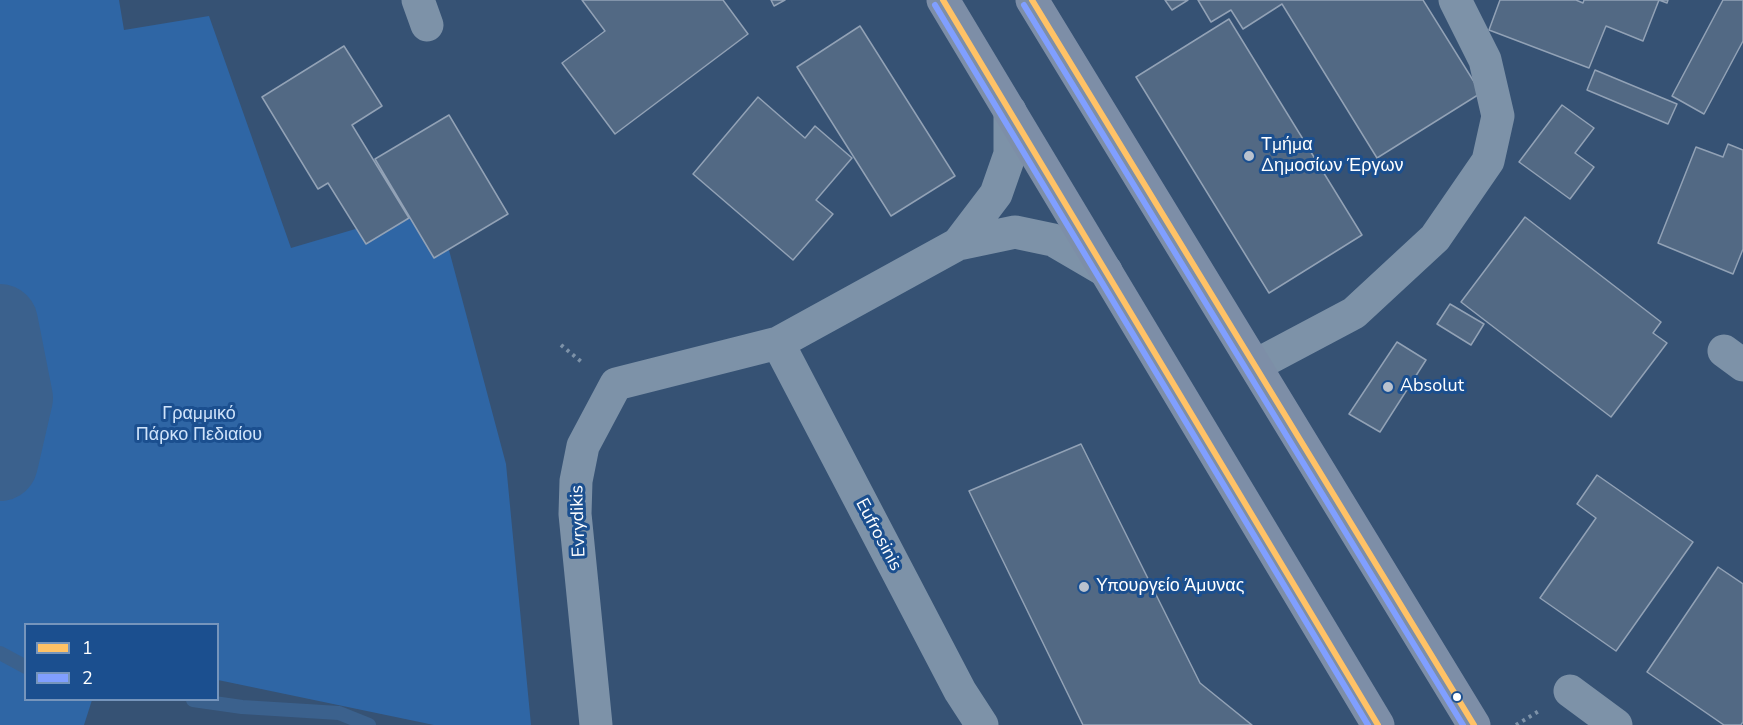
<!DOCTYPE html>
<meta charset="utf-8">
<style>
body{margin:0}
#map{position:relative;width:1743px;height:725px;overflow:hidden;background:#365274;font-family:"Nunito Sans",sans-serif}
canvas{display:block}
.legend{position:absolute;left:24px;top:623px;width:195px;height:78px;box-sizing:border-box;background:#1b4f8f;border:2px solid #7695bc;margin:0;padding:8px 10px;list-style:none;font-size:18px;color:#fff}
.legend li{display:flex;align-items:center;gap:12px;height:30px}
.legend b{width:30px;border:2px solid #7695bc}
</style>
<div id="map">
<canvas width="1743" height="725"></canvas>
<ul class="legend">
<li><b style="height:8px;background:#ffc266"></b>1</li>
<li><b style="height:8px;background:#809fff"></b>2</li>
</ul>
</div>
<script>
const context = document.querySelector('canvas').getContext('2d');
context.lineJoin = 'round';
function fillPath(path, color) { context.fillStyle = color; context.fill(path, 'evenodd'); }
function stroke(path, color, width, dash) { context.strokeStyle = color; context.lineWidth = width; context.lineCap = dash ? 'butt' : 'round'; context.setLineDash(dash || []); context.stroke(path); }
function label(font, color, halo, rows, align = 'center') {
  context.font = font + ' "Nunito Sans",sans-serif'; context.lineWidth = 6; context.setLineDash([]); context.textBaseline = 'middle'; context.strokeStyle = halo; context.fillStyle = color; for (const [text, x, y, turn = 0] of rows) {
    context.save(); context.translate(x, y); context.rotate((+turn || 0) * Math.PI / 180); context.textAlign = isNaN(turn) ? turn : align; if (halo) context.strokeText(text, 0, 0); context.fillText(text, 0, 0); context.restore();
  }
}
fillPath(new Path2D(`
 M0 0H119L124 30 209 16 291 248 437 205 506 464 531 725H434L218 680V624H26V700H92L84 725H0Z`), '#2f66a5');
stroke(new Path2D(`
 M0 653 26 667
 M193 700 242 707 339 713 369 725`), '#3b618d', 14);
stroke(new Path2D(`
 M0 322 15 398 0 463`), '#3b618d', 76);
const building = new Path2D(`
 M582 0H723L748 34 615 134 562 63 605 31Z
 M771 0H785L774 6Z
 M1165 0H1188L1172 10Z
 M1198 0H1423L1481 93 1377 158 1282 4 1243 29 1231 10 1211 22Z
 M1500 0H1576L1583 3 1584 0H1668L1667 3 1659 0 1643 41 1606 26 1589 68 1489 30Z
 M1723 0H1743V41L1704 114 1672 96Z
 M1229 19 1362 235 1269 293 1136 77Z
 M860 26 955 176 891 216 797 67Z
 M344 46 382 106 352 125 409 218 366 244 328 183 318 189 262 97Z
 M1595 70 1677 104 1668 124 1587 90Z
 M758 97 805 138 815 126 852 158 816 200 833 214 793 260 693 174Z
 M1562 105 1594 128 1575 153 1594 167 1570 199 1519 162Z
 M449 115 508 214 434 258 375 159Z
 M1728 144 1743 150V249L1733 274 1658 243 1696 147 1723 157Z
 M1525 217 1661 322 1653 333 1667 343 1611 417 1461 302Z
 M1450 304 1484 324 1471 345 1437 324Z
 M1397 342 1426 360 1380 432 1349 414Z
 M1081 444 1200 683 1252 725H1083L969 491Z
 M1597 475 1693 542 1616 651 1540 598 1596 518 1577 504Z
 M1718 567 1743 584V722L1741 725H1724L1647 672Z`);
fillPath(building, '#526984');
stroke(building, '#92a2b6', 1.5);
stroke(new Path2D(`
 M561 345 584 364
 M1516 725 1539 711`), '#7d92a8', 4, [3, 4.5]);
stroke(new Path2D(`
 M418 0 427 25
 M958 244 996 194 1010 154V111
 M778 343 960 691 982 725
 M1724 351 1743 365
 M1256 365 1354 313 1435 238 1488 161 1498 116 1485 60 1455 0
 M1570 691 1616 725
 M596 725 575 514 576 481 583 446 616 384 778 343 958 244 1015 232 1053 240 1106 271`), '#7d92a8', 33);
stroke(new Path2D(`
 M943 0 1378 725
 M1032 0 1474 725`), '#7d8ea7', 33);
stroke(new Path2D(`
 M943 0 1378 725
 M1032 0 1474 725`), '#ffc266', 6);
stroke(new Path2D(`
 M935 5 1368 725
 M1024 5 1463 725`), '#809fff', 6);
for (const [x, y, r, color] of [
 [1249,156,6,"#b9c2ce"],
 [1388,387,6,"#b9c2ce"],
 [1084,587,6,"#b9c2ce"],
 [1457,697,5,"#fff"]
]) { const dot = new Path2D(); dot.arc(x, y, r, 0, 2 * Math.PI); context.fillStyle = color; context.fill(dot); stroke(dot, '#1b4f8f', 2); }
label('18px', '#fff', '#1b4f8f', [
 ["Τμήμα",1261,146],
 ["Δημοσίων Έργων",1261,167],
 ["Absolut",1400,387],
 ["Υπουργείο Άμυνας",1096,587]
], 'left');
label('18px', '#cfe3fa', '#1b4f8f', [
 ["Γραμμικό",199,415],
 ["Πάρκο Πεδιαίου",199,436]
]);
label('18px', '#fff', '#1b4f8f', [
 ["Evrydikis",579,521,-92],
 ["Eufrosinis",878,535,62]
]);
</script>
